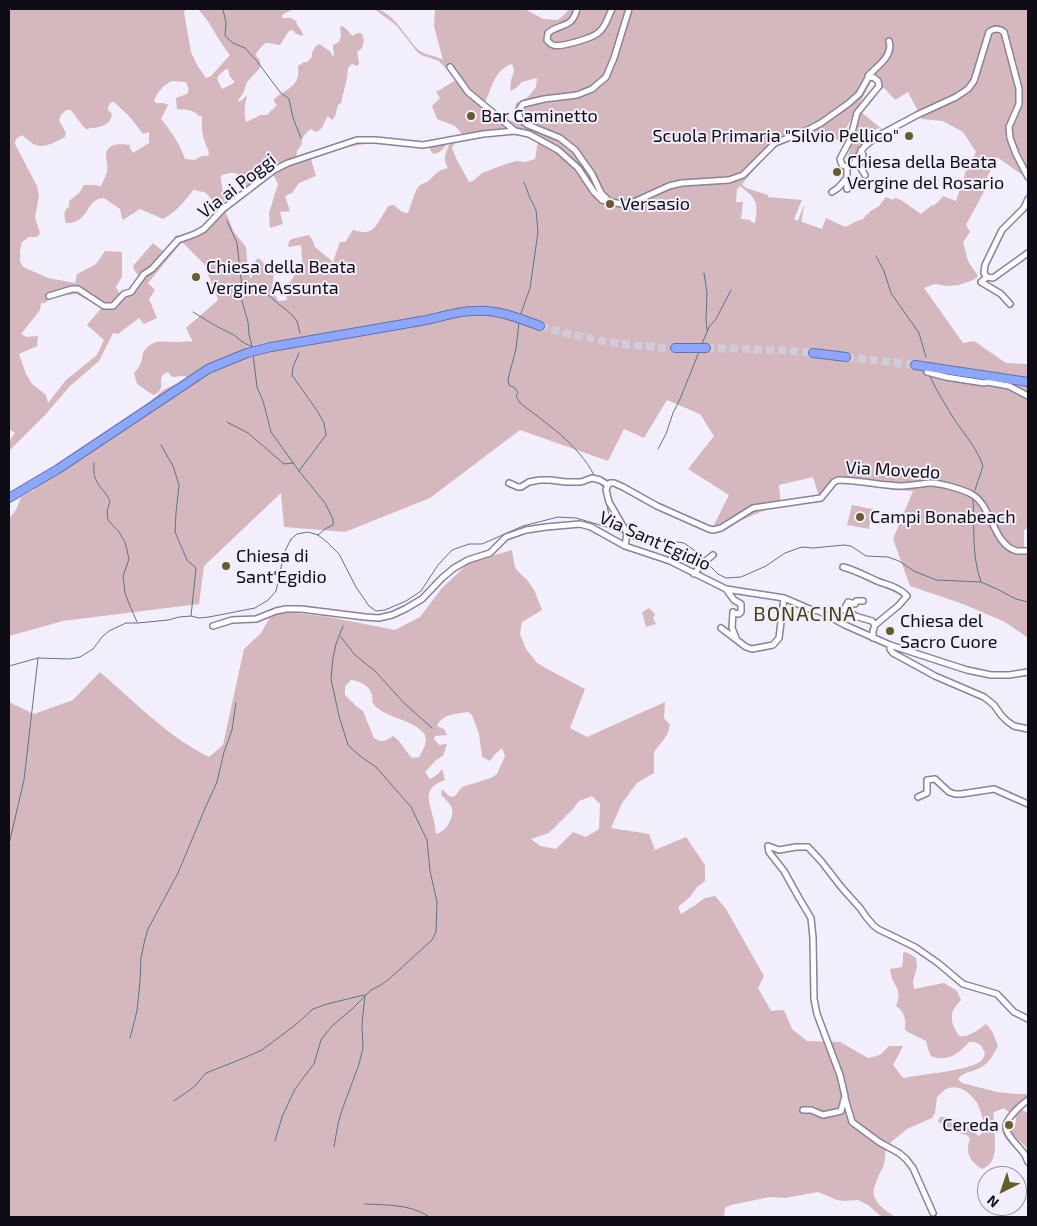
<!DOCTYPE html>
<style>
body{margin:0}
#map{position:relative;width:1037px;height:1226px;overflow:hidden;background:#f3eefb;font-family:"Exo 2",sans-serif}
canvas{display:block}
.frame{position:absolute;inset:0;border:10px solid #100c16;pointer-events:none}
.north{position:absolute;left:977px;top:1166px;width:50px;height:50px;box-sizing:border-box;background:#f3eefb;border:1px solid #98949f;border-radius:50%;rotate:221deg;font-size:14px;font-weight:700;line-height:20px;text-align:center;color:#100c16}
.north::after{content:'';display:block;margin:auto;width:18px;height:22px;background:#665d2a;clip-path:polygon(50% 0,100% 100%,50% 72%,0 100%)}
</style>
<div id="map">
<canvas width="1037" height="1226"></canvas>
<div class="frame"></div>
<div class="north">N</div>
</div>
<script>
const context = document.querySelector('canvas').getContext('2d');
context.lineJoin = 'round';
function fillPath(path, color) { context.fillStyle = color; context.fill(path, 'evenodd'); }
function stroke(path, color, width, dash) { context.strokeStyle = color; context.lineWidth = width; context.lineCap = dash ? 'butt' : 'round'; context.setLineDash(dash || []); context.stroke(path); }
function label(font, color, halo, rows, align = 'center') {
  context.font = font + ' "Exo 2",sans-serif'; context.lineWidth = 4; context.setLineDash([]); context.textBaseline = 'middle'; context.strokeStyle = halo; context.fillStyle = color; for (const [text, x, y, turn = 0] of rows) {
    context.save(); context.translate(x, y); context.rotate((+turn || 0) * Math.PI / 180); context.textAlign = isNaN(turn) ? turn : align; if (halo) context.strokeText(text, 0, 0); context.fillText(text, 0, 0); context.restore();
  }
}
fillPath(new Path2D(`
 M9 9H186L184 12 191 52 197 65 206 78 211 76 230 55C218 41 211 22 198 9H294L283 14 282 17 283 18H291L296 21C297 27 303 30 303 36L296 34 293 30 289 31 280 45C264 43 267 39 256 54L257 57 260 60V68L247 82 244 91 238 101 239 102 247 96V98C244 104 244 116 246 122L261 115H267L277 105 274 101V99C287 88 301 87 298 66L304 62H307L312 57C311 52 315 46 319 44L330 51 333 57 334 55 333 48V45L339 42 341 36 340 27 342 26C347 28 349 33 353 36 356 33 358 32 362 34L364 40 362 48 357 52 359 62V64L357 66 352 64 348 68 347 78 341 103 338 105 335 116 332 120 328 116C323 123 324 129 316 132L311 129C306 133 301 137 302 144L297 151 296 158 352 140 425 143 463 135 455 126 437 119 432 106 440 98 436 92 456 80 449 70 445 68 439 61 424 56 418 53 396 25 374 9C393 9 407 41 420 51 427 56 436 55 443 60L434 26 435 9H525L543 19 558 20 567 12 568 9H1028V179L997 157 982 188 985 190 966 225 970 232 963 242 968 261 978 276 973 280 959 285 947 286 935 284 924 288 963 343 974 341 1006 363 1028 364V528L1024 530V548L1028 549V638L1005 622 963 604 910 586 893 539 913 491 893 490 871 485 852 483H839L820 500 813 477 779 485 781 506 763 511 723 528 713 527 729 495 688 469 714 436 700 414 667 400 644 438 624 429 608 461 520 430 430 498 345 532 284 527 281 493 204 566 199 604 63 621 9 636V519L16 510 21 497 32 491 46 481 52 468 143 408 163 390 189 378 184 376 172 377 168 372C153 377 170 389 153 395L137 384 134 373C138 369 141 364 142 359 143 354 142 355 144 351 153 338 164 342 177 342 183 342 187 341 193 342L186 328 218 300 204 264 182 242 148 283 155 290 149 299 157 318 144 324 139 318 118 334 113 333 99 361 70 386 46 414 9 451V441L15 433 9 429ZM511 64 513 66 514 72 511 80 510 91 516 88 522 82 537 78 536 87 528 97 516 103 515 115 518 122C506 122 494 110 485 102 492 88 494 71 511 64ZM226 69H228L230 77 234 81V83L222 89 217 79 219 75ZM872 80 881 83 880 87 885 89 895 100 908 92 922 119 943 121 963 132 976 152 966 171 956 201 943 196 938 202 933 206 932 205 921 214 901 200 895 198 893 200 886 197 879 206 869 212V214H867L863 219 855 222 845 227 826 218 822 229 802 222C801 217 804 210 804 204L798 221 794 219 802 200 768 197V195L746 188 742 184 774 147 822 130 843 143 846 129ZM172 81 186 82C188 87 190 89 187 94L176 98 177 109C185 110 193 109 199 116H202C201 131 203 139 209 152L208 156C202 155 199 157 195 160L185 159C180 144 171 131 161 119L167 107 169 105 163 103H156L154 101C157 92 163 85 172 81ZM112 102H114L129 116 143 134 149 132V143L133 153 130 148V145C122 144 108 142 106 154 106 160 108 165 107 171 106 176 103 182 100 187L97 185H84L79 193 69 201V207C63 210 64 217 66 223 91 223 84 199 104 198L120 209 122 218 123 220 140 209 163 219C175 212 185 202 193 190 195 190 204 192 206 193L220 209C206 226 200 229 179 237L177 235 174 237 175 241 164 252 153 243 133 266 134 270 140 277 130 289 120 295 116 287 122 277V252L105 251 96 264 77 274 75 283 48 278 23 267 20 261V251L22 242 29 237H37L40 233 35 218 39 195 37 186 15 144 16 139 22 135C26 138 32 144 36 145 45 149 57 141 65 137L66 133 59 120 61 115 66 110H71L82 125 86 129C97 127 110 128 112 114 107 110 106 107 112 102ZM518 135 529 137 538 141 535 159 525 162 516 161 506 164 482 173 473 181 469 182 456 158 452 148 455 142 485 136ZM450 143C446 152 442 159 448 168L439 171 427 182 420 185 416 190 408 213 402 212 394 205 388 206C386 211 383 214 381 218 373 231 370 235 353 230L345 242H340L333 262 315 247 312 239 309 235 295 238 290 240 288 244 289 247 301 245 303 270 297 272 285 289 287 300 278 301 272 288 274 273C267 270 265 264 260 259H257L251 266 252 276 251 279 246 268 247 261 246 247 234 232 226 213 229 207 273 174 278 184 269 213 270 228 283 224 280 212 290 211 285 196 292 193 299 183 316 176 311 159C329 153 348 145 367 144 388 143 408 149 429 147L432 153C439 155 443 149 447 144ZM231 173H235L244 179 247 188 225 204 221 180V176L225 174ZM740 186C756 198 759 203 755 223L751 222V220L741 219 743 202H736L737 189ZM76 294 102 307 87 325 104 340 97 355 66 380 48 403 46 395 32 384 26 374 19 354 37 346 38 336 27 337 21 334 40 310 41 303H45L52 297Z
 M861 112 883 130 878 128 859 142 861 145 854 159 850 162 847 160C848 153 851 147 853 140 855 130 855 120 861 112Z
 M852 505 872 509 869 529 847 525Z
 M512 550 515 568 528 581 535 592 542 610 522 622 520 634 526 649 537 663 549 670 585 689 570 728 587 737 665 702 664 718 670 725 667 735 654 752V773L637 783 622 803 611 828 649 834 655 850 686 837 705 865V881L697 887 690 897 678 907 681 914 694 906 705 898 715 896 726 909 764 976 758 988 771 1011 784 1010 792 1029 807 1041 840 1042 868 1058 880 1055 889 1046H903L899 1054 893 1065 903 1078C917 1075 975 1070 982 1060 984 1058 984 1055 985 1053 981 1044 979 1042 969 1042 959 1053 948 1063 931 1056L928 1049 926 1041C919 1037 912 1035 905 1030 906 1020 905 1012 896 1006 904 987 891 986 890 969L902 967 903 960V953L906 952 916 958 917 967 913 981 914 989 944 983 957 991 961 1000C948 1013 950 1021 959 1036 968 1038 978 1030 986 1024 994 1032 994 1037 998 1046 994 1053 990 1062 983 1066 975 1072 963 1071 958 1079L962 1083 997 1092 1018 1094H1028V1105L1022 1110 1028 1113V1146L1027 1148 1010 1132V1131L1015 1126 1016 1118 1004 1108 994 1112C991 1129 1004 1161 982 1169 970 1161 965 1154 970 1139L967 1135C956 1132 945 1130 938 1121L940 1117C958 1117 965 1125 979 1136L984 1131 985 1125C982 1118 981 1110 977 1103 971 1093 958 1083 946 1089 943 1091 940 1094 937 1097L935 1113 932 1118 907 1129 890 1143 877 1141 886 1148C885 1153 885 1159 884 1164 881 1173 870 1189 875 1198 878 1206 888 1212 895 1217H882L868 1205 858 1200 844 1201 837 1200 818 1192 785 1198 770 1197 731 1205 725 1208 724 1217H9V702L34 714 73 700 100 672C135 702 168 737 209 757L223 745 244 649 261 633 269 619 274 614 287 612 329 617 395 630 420 617 442 588 473 559 488 557ZM351 680C360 681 370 686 372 695 373 699 371 702 375 706 387 718 417 721 425 735 428 743 422 751 419 757L412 758C405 751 401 741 393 736 387 741 380 743 374 738L363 711 356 706 345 695V686ZM468 712 472 715 479 734 482 757 490 761 495 754 502 748 505 756 497 774 491 778 462 787 454 797 449 796 442 789 441 795C444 798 450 803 452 808 454 818 446 832 436 834 435 829 435 823 433 817 428 798 423 788 445 780L442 769 438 774 430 779 425 772 436 760 443 756 447 744 439 745 434 739 435 736 447 735 444 729 437 726C442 714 456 714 468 712ZM592 796 600 804 599 829 586 837 573 832 556 849 540 846 531 839 549 833 573 809 579 801Z
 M649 608 655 614 653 618 656 624 646 627 642 612Z`), '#d4b8bd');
stroke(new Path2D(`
 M223 9 226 23 225 36 233 43 245 48 256 60 280 92 289 99 293 118 301 138
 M227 221 237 243 242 288V301L248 322 249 334 252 347
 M876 256 884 271 891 293 919 333 926 357
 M704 273 707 293 706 320 707 330
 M268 295 291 314 297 321 300 333
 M193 312 216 326 234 335 241 341 252 347
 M520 316 530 288 538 232 536 210 530 198 524 182
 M519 322 516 349 508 379 509 385 515 388 518 393 516 396 520 403C547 424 578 444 594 475
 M702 344 709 327 716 319 731 290
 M253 354 257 387 263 401 271 432 299 471 325 503 333 519V525L325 529 318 535
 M930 377C937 391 947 408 956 422 966 436 977 449 983 466L975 490
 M227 422 248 433 284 464 293 463
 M161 445 173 466 179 485 176 513 175 532 187 560 196 568 191 616
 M658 449 666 434 673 413 680 399 699 352
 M94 463C94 468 93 474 96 480 99 487 106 492 110 501L107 511 108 520 119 532 125 542 129 559 123 576 125 593 128 601 137 622
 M299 471 326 435 324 423 318 412 292 375 293 367 299 353
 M596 481 603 486 609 515 620 530
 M973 499C975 528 971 554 981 582
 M629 537 639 542H677L684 543 694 550 704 559
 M706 562 718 574 726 578 741 577 766 566 785 553 802 547 813 548 844 545 851 546 866 556 888 557 899 561 914 571 936 580 981 582 997 589 1016 599 1028 602
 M341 637 355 655 376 672 404 703 432 728
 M9 666 38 658 70 659 80 657 93 649 102 637 109 631 126 623H138L168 620 179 617 191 616 199 618 209 617 255 608 268 600 276 591 284 553 291 539 297 534 308 532 318 535 327 542 339 554 356 587 369 606 376 611 385 610 406 601 421 591 438 565 452 550 469 544H482L523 526 558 517 576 518 617 530 624 534
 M9 844 24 780 38 658
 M130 1038 137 1011 140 981 141 958 145 939 148 929 178 873 206 806 217 782 224 752 232 730 236 703
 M174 1101 194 1087 206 1073 244 1058 262 1050 294 1026 313 1009 327 1004 364 995
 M275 1141 282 1117 294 1091 303 1078 314 1064 321 1040 332 1026 352 1009 371 990 381 985 389 979 432 940 436 932 437 902 430 871 427 840 411 807 376 767 360 756 348 745 339 716 331 679 333 658 336 644 343 626
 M334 1147 338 1124 342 1110 359 1064 363 1048 362 1024 365 995
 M364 1204C385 1205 409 1204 428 1216`), '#5f7487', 1);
stroke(new Path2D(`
 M540 326C584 339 628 347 675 348
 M706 348 786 350 813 353
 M846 357 915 365`), '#d1ccd9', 8, [8, 4]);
const minor = new Path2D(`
 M577 9C572 29 560 23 548 33L547 40C549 42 550 44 553 45 560 48 592 38 598 33 606 27 608 17 612 9
 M450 67 468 92 515 131
 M861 150 863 155 859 165 865 175
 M847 167 853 165 864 147 876 137 917 115 956 97 968 89 974 81 989 32C994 28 999 28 1004 32L1019 89V104L1009 127 1010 138 1016 154 1028 177
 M847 167 842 165 840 159 850 140 857 113 879 86 878 81 873 77 868 78
 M847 189V167
 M832 192 838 188 846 179
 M1028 199 1024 208 1002 230 985 265 984 273 987 277 993 278 1028 253
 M608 200 601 193 592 174 575 150 560 138 528 125 520 119 518 111 523 104 544 99 577 95 592 89 606 77 614 58 629 9
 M987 277 981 282 1001 294 1010 304
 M49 296 72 289H78L104 306H113L124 294 131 292 144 274 152 269 178 240 195 234 204 229 223 209 274 170 288 163 357 140H376L423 145 483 134 515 131 529 134 558 150 578 168 594 192 602 200 621 204 634 202 669 186 682 183 729 180 743 175 775 143 806 131 821 123 849 103 859 94 868 78V76C876 67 894 56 889 41
 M927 372 946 377 984 383 987 382 1009 386 1028 396
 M509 483 518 487H521L529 482 540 480H550L566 482H581L592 478 600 480 608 485
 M608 485 610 483H614L623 487 657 506 709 529 713 530 721 528 753 508 821 498 834 482 838 480C858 480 878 485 899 486 909 486 919 484 929 483 938 482 965 490 973 495 992 507 994 546 1017 551 1020 551 1025 551 1028 551
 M608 485 606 490 609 502 627 533 625 546
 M843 567C855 570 866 576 877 581 887 585 899 587 907 596L898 606 875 625 873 631V638
 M694 574 703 563 713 555
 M726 589 734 600 741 604V612L739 614 733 613
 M863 601H856L855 604 848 602 844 610 858 617 872 621 875 625
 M733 612 732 628 736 638
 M213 626 232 620 256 619 276 611 286 609H301L365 617 379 618 392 615 405 609 422 599 442 578 454 568 468 560 490 553 506 537 526 530 546 527 580 524 591 527 625 546 670 561 726 589 784 598 812 610 819 611 845 625 890 645 967 670 991 675H1009L1028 672
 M721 628 746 647 752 649 773 645 779 638 784 598
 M890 645V649L893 653 935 676 984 697 994 705 1001 715 1007 721 1014 726 1028 729
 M918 797 927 793V780L935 779 949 792 955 794H961L994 789 1028 804
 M768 846 779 850 796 847H808L821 861 842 888 860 908 867 918 873 925 878 929 915 947 938 963 963 984 997 994 1014 1012 1028 1019
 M768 846 769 852 784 871 799 898 811 918 813 938 814 999 817 1014 840 1075 845 1096 841 1111 823 1115 811 1110H803
 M845 1098 852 1122 879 1142 899 1153 906 1159 913 1168 933 1213
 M1028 1100C1022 1104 1004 1120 1006 1128 1007 1137 1020 1147 1025 1155 1026 1157 1027 1160 1028 1162`);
const highway = new Path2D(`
 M675 348H706
 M813 353 846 357
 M915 365 1028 382
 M9 498 58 469 208 369 247 353 271 347C321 338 371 330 421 321 439 318 456 311 474 311 497 309 519 318 540 326`);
stroke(minor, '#8b809e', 8);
stroke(highway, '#6171ad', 10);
stroke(minor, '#fff', 5);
stroke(highway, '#8da7fe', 8);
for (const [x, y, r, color] of [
 [471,116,5,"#665d2a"],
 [909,136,5,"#665d2a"],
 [837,172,5,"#665d2a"],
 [610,204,5,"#665d2a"],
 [196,277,5,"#665d2a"],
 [860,517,5,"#665d2a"],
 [226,566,5,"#665d2a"],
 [890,631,5,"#665d2a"],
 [1009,1125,5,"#665d2a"]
]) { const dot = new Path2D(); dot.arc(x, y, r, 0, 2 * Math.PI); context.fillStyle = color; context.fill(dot); stroke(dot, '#f3eefb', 2); }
label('18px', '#100c16', '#f3eefb', [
 ["Bar Caminetto",481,116],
 ["Scuola Primaria \"Silvio Pellico\"",899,136,"right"],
 ["Chiesa della Beata",847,162],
 ["Vergine del Rosario",847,183],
 ["Versasio",620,204],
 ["Chiesa della Beata",206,267],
 ["Vergine Assunta",206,288],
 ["Campi Bonabeach",870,517],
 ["Chiesa di",236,556],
 ["Sant'Egidio",236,577],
 ["Chiesa del",900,621],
 ["Sacro Cuore",900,642],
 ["Cereda",999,1125,"right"]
], 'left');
label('18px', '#100c16', '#f3eefb', [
 ["Via ai Poggi",237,186,-38],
 ["Via Movedo",893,470,3],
 ["Via Sant'Egidio",655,541,24]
]);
context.letterSpacing = '1px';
label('20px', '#463f15', '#f3eefb', [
 ["BONACINA",805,614]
]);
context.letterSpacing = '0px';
</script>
